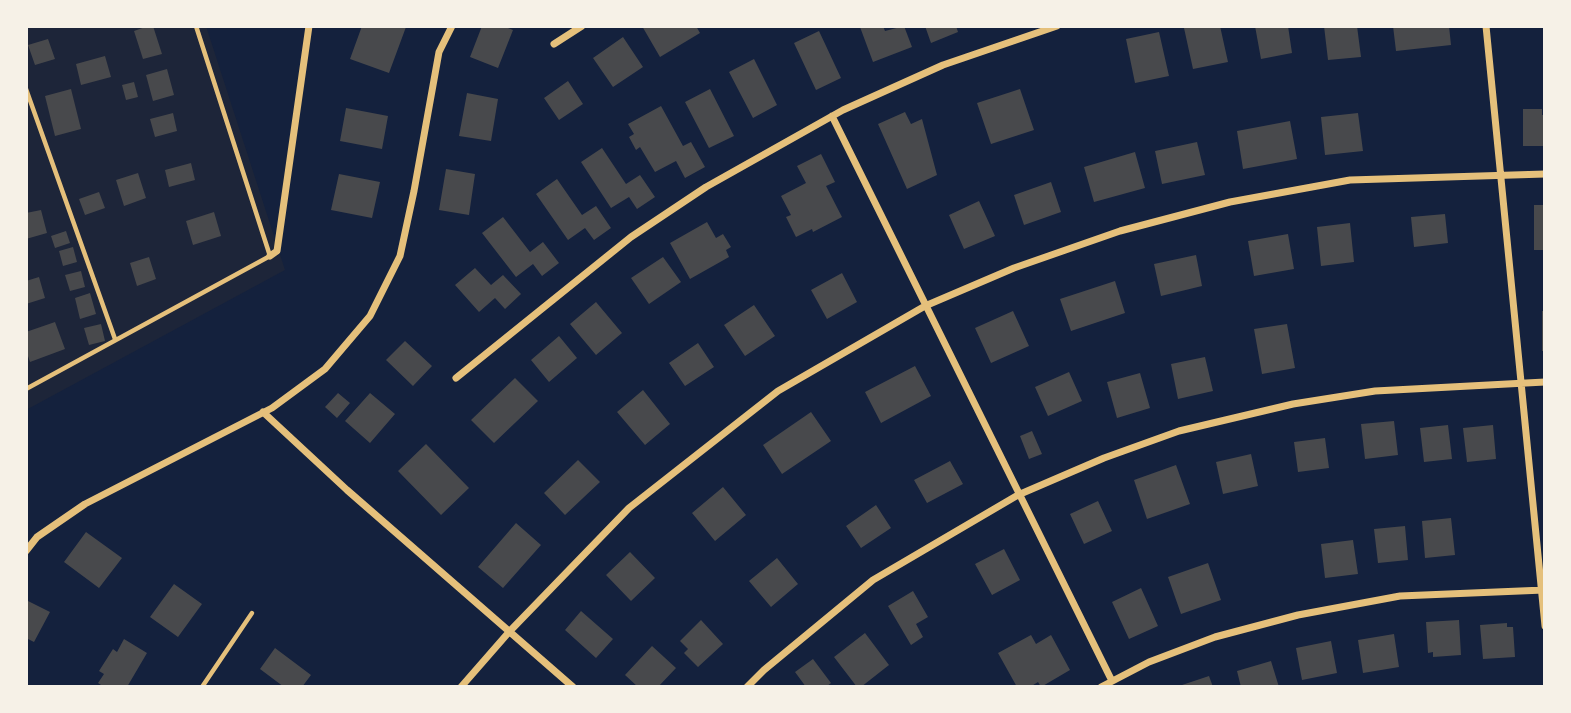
<!DOCTYPE html>
<style>
body{margin:0}
#map{position:relative;width:1571px;height:713px;overflow:hidden;background:#14213d;font-family:Rubik,sans-serif}
canvas{display:block}
.frame{position:absolute;inset:0;border:28px solid #f6f1e7;pointer-events:none}
</style>
<div id="map">
<canvas width="1571" height="713"></canvas>
<div class="frame"></div>
</div>
<script>
const context = document.querySelector('canvas').getContext('2d');
context.lineJoin = 'round';
function fillPath(path, color) { context.fillStyle = color; context.fill(path, 'evenodd'); }
function stroke(path, color, width, dash) { context.strokeStyle = color; context.lineWidth = width; context.lineCap = dash ? 'butt' : 'round'; context.setLineDash(dash || []); context.stroke(path); }
fillPath(new Path2D(`
 M26 26H206L285 270 26 410Z`), '#1d2539');
fillPath(new Path2D(`
 M148 26H153L162 54 143 59 134 31Z
 M362 26 406 27 389 73 350 59Z
 M482 26H503L513 30 498 68 470 57Z
 M642 26H696L700 33 660 57Z
 M862 26H883L885 31 904 26 912 47 873 62 860 27Z
 M925 26H956L958 32 931 43Z
 M1192 26H1220L1228 62 1193 69 1184 28Z
 M1255 26H1288L1292 53 1261 59Z
 M1324 26H1357L1361 57 1328 60Z
 M1393 26H1449L1451 45 1396 51Z
 M819 31 841 78 816 90 794 43Z
 M1159 32 1169 76 1135 83 1126 39Z
 M623 37 643 67 613 87 593 58Z
 M48 39 55 59 35 65 28 45Z
 M105 56 111 77 81 85 76 64Z
 M754 59 777 105 753 118 729 72Z
 M167 69 174 95 153 101 146 75Z
 M568 81 583 104 559 120 544 98Z
 M134 82 138 97 126 100 122 85Z
 M71 89 81 129 55 136 45 96Z
 M710 89 734 136 709 148 685 102Z
 M1020 89 1034 130 991 144 977 103Z
 M467 93 498 99 491 141 459 136Z
 M661 106 683 146 691 142 705 167 685 178 676 161 655 172 640 147 636 150 629 137 634 134 628 124Z
 M346 108 388 116 382 149 340 141Z
 M1523 109H1542V115H1545V146H1523Z
 M905 112 911 124 922 119 937 175 907 189 878 124Z
 M173 113 177 131 155 137 150 119Z
 M1358 113 1363 151 1325 155 1321 117Z
 M1290 121 1297 159 1243 169 1237 131Z
 M1197 142 1205 175 1162 184 1155 151Z
 M602 148 626 184 640 175 655 197 637 209 629 197 611 208 581 162Z
 M1135 152 1145 188 1094 202 1084 167Z
 M821 154 835 182 826 186 842 217 813 232 812 229 796 237 786 217 791 215 781 196 806 183 797 166Z
 M191 163 195 180 169 187 165 170Z
 M446 169 475 174 469 215 439 210Z
 M138 173 146 198 124 206 116 180Z
 M339 174 380 182 372 218 331 210Z
 M557 179 582 215 596 206 611 228 594 240 585 228 568 240 536 194Z
 M1051 182 1061 212 1024 225 1014 195Z
 M99 192 105 208 85 215 79 199Z
 M979 201 995 236 964 249 949 215Z
 M1534 205H1545V250H1534Z
 M41 210 47 233 26 239V213Z
 M214 212 221 236 193 245 186 221Z
 M1445 214 1448 243 1414 247 1411 217Z
 M503 217 530 252 543 242 559 263 542 276 533 264 516 277 482 233Z
 M707 222 716 238 723 234 731 247 726 250 729 257 690 279 670 243Z
 M1350 223 1354 262 1321 266 1317 227Z
 M66 231 70 243 55 248 51 236Z
 M1288 234 1294 269 1254 276 1248 241Z
 M73 247 77 262 63 266 59 251Z
 M1196 255 1202 286 1161 296 1154 264Z
 M149 257 156 279 137 286 130 263Z
 M663 257 681 282 649 304 631 278Z
 M475 268 491 285 503 275 521 294 505 309 495 298 479 312 455 285Z
 M81 271 85 287 70 291 65 275Z
 M842 273 857 302 827 319 811 290Z
 M39 277 45 298 26 304V281Z
 M1115 281 1125 313 1071 331 1060 299Z
 M90 293 96 314 80 319 75 298Z
 M596 302 622 333 596 355 570 324Z
 M754 305 775 336 745 356 724 325Z
 M1013 311 1029 346 991 363 975 328Z
 M1542 311H1545V351H1542Z
 M55 322 65 349 30 362 26 350V332Z
 M101 324 105 341 89 345 84 328Z
 M1287 324 1295 368 1262 374 1254 329Z
 M559 336 577 358 549 382 531 360Z
 M405 341 432 366 413 386 386 360Z
 M698 343 714 367 685 386 669 363Z
 M1205 357 1213 391 1178 399 1171 364Z
 M915 366 931 396 881 423 865 392Z
 M1069 372 1082 401 1048 416 1035 387Z
 M1140 373 1150 408 1117 418 1107 382Z
 M515 378 538 401 494 443 471 420Z
 M643 390 670 424 645 445 617 412Z
 M338 393 350 403 337 418 325 407Z
 M370 393 395 414 370 443 345 421Z
 M811 412 831 441 782 474 763 445Z
 M1394 421 1398 455 1365 459 1361 424Z
 M1448 425 1452 459 1424 462 1420 428Z
 M1493 425 1496 459 1467 462 1463 428Z
 M1032 431 1042 454 1029 459 1020 436Z
 M1325 438 1329 468 1298 472 1294 442Z
 M426 444 469 488 441 515 398 471Z
 M1251 454 1258 486 1223 494 1216 462Z
 M578 460 600 482 565 515 544 493Z
 M950 461 963 484 927 503 914 480Z
 M1176 465 1190 504 1147 519 1134 480Z
 M723 487 746 515 715 541 692 513Z
 M1098 501 1112 531 1084 544 1070 514Z
 M876 505 891 528 861 548 846 526Z
 M1451 518 1455 555 1425 558 1422 521Z
 M516 523 541 545 503 588 478 567Z
 M1405 526 1408 560 1378 563 1374 529Z
 M86 532 122 558 99 588 64 562Z
 M1353 540 1358 574 1325 578 1321 544Z
 M1004 549 1020 580 992 595 975 564Z
 M630 552 655 578 631 601 606 575Z
 M777 558 798 584 771 607 749 581Z
 M1208 563 1221 600 1181 614 1168 577Z
 M174 584 202 604 178 637 150 617Z
 M1141 588 1158 626 1129 639 1112 602Z
 M913 591 928 617 916 624 923 637 911 645 888 606Z
 M26 600 50 612 34 642 26 638Z
 M581 611 613 639 596 658 565 630Z
 M701 620 723 644 698 667 684 653 688 649 680 641Z
 M1459 620 1461 655 1433 657V652L1428 653 1426 622Z
 M1507 623V627H1513L1515 657 1483 659 1480 625Z
 M865 633 889 665 861 687H857L834 657Z
 M1394 634 1399 667 1363 673 1358 640Z
 M1031 635 1036 644 1051 635 1070 670 1041 687 1038 682 1030 687H1017L998 653Z
 M124 639 147 653 127 687H104L98 683 104 674 99 671 113 649 117 652Z
 M1331 641 1337 673 1302 680 1296 648Z
 M652 646 676 668 658 687H638L625 675Z
 M275 648 311 675 302 687H284L260 669Z
 M813 659 831 683 826 687H806L795 672Z
 M1271 661 1279 687H1241L1237 671Z
 M1209 676 1213 687H1179V686Z`), '#48494c');
stroke(new Path2D(`
 M26 89 115 339
 M26 389 270 256 196 26
 M202 687 252 613`), '#e5c07b', 4.5);
stroke(new Path2D(`
 M1486 26 1545 626
 M554 44 582 26
 M832 116 1112 681
 M270 256 277 251 309 26
 M456 378 631 237 706 187 843 110 943 65 1057 26
 M263 412 347 490 573 687
 M26 551 37 537 85 504 272 408 325 369 370 316 400 256 414 191 439 52 452 26
 M461 687 509 632 629 508 778 391 925 306 1014 268 1120 231 1230 202 1350 180 1545 174
 M747 687 764 670 873 580 1018 495 1104 458 1179 431 1293 404 1375 391 1545 382
 M1101 687 1149 662 1215 637 1298 615 1400 596 1544 590`), '#e5c07b', 7);
</script>
